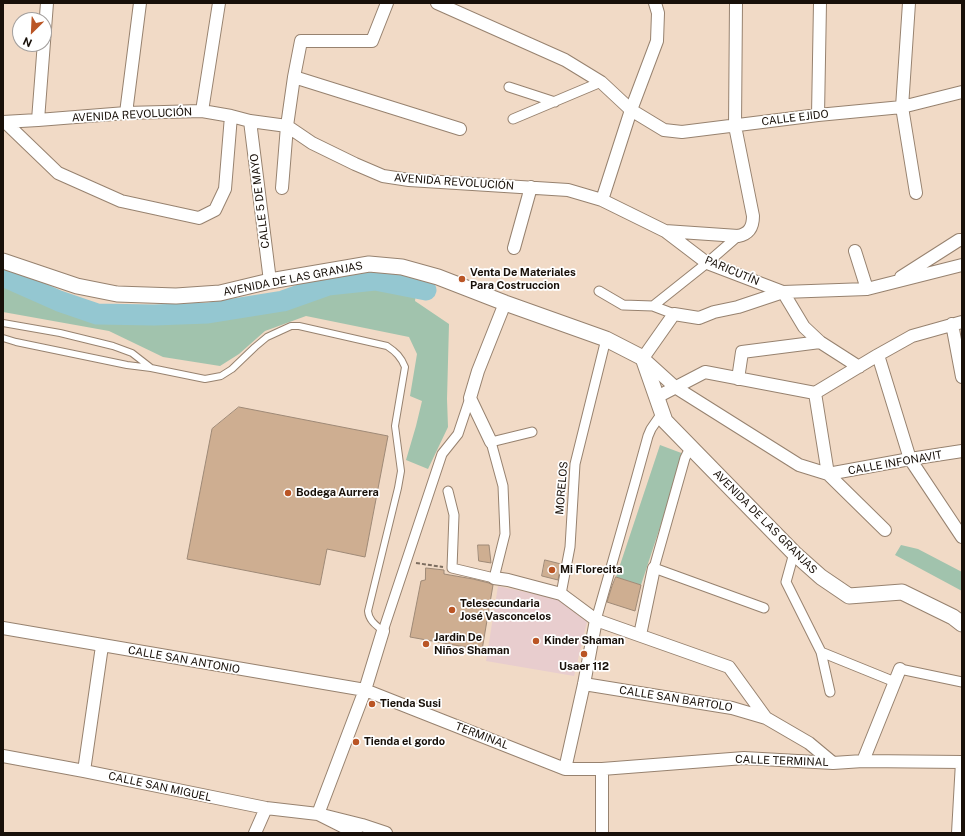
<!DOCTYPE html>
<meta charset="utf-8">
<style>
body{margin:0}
#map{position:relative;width:965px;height:836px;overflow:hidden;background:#f1dac6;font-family:"Public Sans",sans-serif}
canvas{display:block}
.frame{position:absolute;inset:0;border:4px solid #181009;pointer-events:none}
.north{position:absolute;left:12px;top:12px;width:40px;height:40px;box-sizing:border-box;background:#fff;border:1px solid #a39f9d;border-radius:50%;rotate:204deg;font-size:11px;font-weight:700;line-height:16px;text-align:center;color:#181009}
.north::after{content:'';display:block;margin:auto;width:14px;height:18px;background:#ba5525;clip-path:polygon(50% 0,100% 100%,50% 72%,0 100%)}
</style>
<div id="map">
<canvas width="965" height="836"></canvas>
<div class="frame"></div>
<div class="north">N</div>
</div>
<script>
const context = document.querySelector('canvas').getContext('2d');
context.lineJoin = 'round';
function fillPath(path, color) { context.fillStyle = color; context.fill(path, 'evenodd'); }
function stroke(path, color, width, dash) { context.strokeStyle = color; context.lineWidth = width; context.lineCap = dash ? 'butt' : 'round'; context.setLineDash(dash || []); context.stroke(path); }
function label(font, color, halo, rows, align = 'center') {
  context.font = font + ' "Public Sans",sans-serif'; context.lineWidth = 3.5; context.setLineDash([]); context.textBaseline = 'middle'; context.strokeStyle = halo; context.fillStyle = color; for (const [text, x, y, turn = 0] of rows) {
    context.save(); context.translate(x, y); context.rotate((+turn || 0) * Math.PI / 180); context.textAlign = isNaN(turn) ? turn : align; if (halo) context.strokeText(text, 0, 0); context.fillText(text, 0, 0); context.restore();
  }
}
fillPath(new Path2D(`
 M498 586 557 599 587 622 574 676 486 661Z`), '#e8cdce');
fillPath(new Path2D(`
 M3 281 57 304 97 318 155 320 208 318 281 304 329 289 375 284 416 293 415 301 449 324 447 399 448 427 428 469 406 460 416 426 422 401 410 396 417 354 409 337 306 316 265 331 239 354 220 366 163 357 109 331 3 312Z
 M660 445 684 454 641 585 616 577Z
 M901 545 918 549 962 572V591L895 555Z`), '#a1c3ad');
stroke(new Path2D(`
 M3 276 59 301 97 314 154 315 208 313 283 301 328 285 375 280 426 290`), '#94c7d1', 21);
const building = new Path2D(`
 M239 407 388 436 365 557 327 549 320 585 187 559 212 429Z
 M478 545H489L491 563 479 561Z
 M545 560 561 564 558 580 542 576Z
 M426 568 444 570V574L473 579 489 583 493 585 482 650 410 637 421 581 425 580Z
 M616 577 641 585 635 611 607 602 612 586Z`);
fillPath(building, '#ceae91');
stroke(building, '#9e8976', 1);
const service = new Path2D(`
 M3 323 60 333 113 346 132 353 150 367
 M3 338 16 342 127 365 151 368 205 379 221 376 232 369 255 347 267 337 291 326H299L387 346C396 352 401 357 405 367L395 426 401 471 398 488 368 611C369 621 376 625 383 631`);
const pedestrian = new Path2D(`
 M509 87 555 102
 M513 119 601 82
 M599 291 623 305 653 306 674 314
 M653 306 707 263 738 236
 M692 448 687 454 685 458 654 568 764 608
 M448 491 454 515 452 568 494 578 505 534 503 486 491 442 532 432
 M794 553 786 582 821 652 895 682
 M561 594 570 547 575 464 606 339
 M596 620 635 483 648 436 651 429 662 413
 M383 631 442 454 458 434 470 398
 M821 652 830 692
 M900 669 962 682`);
const minor = new Path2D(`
 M437 3 565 60 601 82 631 110 664 130 682 132 818 115 902 107 962 92
 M909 3 902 107 916 193
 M294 77 460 129
 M202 111 219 3
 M126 113 140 3
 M818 115 820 3
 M38 120 47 3
 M250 121 270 281
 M3 122 38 120 126 113 202 111 231 116 250 121 287 126 312 143 355 164 383 176 409 180 568 190 602 200 665 231 738 236C749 234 753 227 753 216L735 126 736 3
 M5 122 58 173 121 201 199 218 215 210 225 189 231 116
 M282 188 287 126 294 77 301 41H372L387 3
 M602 200 631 110 657 41 658 13 655 3
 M665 231 707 263 783 292
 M514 248 531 187
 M855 251 867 289
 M901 277 959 240H962
 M783 292 804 327 820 342 859 367
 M952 324 962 377
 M878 355 910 459 962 537
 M738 379 742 352 820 342
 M815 393 878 355 912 336 962 322
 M815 393 828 474
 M657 397 705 372 815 393
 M491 442 470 398 478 371 505 303
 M828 474 910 459 962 451
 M885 530 828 474 799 465 675 387 643 358 674 314 699 318 714 312 738 307 783 292 867 289 962 265
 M494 578 508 580 561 594 596 620 729 667 766 718
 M3 628 365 690 565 769H602L744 758 833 763 863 761 962 762 958 833
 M640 635 654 568
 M584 684 732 708 766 718 809 743 833 763
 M3 756 84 771 266 808 318 814 362 825 386 833
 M863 761 900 669
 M565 769 584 684 596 620
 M602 769V833
 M84 771 102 646
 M255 833 266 808
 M356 833 318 814 365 690 383 631`);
const tertiary = new Path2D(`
 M3 261 77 286 117 294 176 296 220 293 270 281 369 264 402 267 438 277 505 303 606 339 643 358 665 421 794 553 821 577 849 596 902 592 953 617 962 624`);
stroke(service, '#97826f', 8);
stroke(pedestrian, '#97826f', 11);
stroke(minor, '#97826f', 14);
stroke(tertiary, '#97826f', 17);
stroke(new Path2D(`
 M416 563 443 567`), '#7c6d60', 2, [4, 2]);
stroke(service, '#fff', 6);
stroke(pedestrian, '#fff', 9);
stroke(minor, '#fff', 12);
stroke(tertiary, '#fff', 15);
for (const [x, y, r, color] of [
 [462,279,4,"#ba5525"],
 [288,493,4,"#ba5525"],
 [552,570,4,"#ba5525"],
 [452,610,4,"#ba5525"],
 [536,641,4,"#ba5525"],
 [426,644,4,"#ba5525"],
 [584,654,4,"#ba5525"],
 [372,704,4,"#ba5525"],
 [356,742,4,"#ba5525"]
]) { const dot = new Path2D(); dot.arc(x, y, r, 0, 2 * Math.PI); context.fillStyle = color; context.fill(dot); stroke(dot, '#fff', 1.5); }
label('11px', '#181009', '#fff', [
 ["AVENIDA REVOLUCIÓN",132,115,-3],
 ["CALLE EJIDO",795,118,-7],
 ["AVENIDA REVOLUCIÓN",454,182,4],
 ["CALLE 5 DE MAYO",260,201,-97],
 ["PARICUTÍN",732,271,23],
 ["AVENIDA DE LAS GRANJAS",293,279,-11],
 ["CALLE INFONAVIT",895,463,-10],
 ["MORELOS",562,488,-85],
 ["AVENIDA DE LAS GRANJAS",765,522,45],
 ["CALLE SAN ANTONIO",184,660,10],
 ["CALLE SAN BARTOLO",676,699,9],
 ["TERMINAL",482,736,21],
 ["CALLE TERMINAL",782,761,2],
 ["CALLE SAN MIGUEL",160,787,12]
]);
label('bold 11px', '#181009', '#fff', [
 ["Venta De Materiales",470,273],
 ["Para Costruccion",470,286],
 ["Bodega Aurrera",296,493],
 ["Mi Florecita",560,570],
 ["Telesecundaria",460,604],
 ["José Vasconcelos",460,617],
 ["Jardin De",434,638],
 ["Niños Shaman",434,651],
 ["Kinder Shaman",544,641],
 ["Usaer 112",584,667,"center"],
 ["Tienda Susi",380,704],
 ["Tienda el gordo",364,742]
], 'left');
</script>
